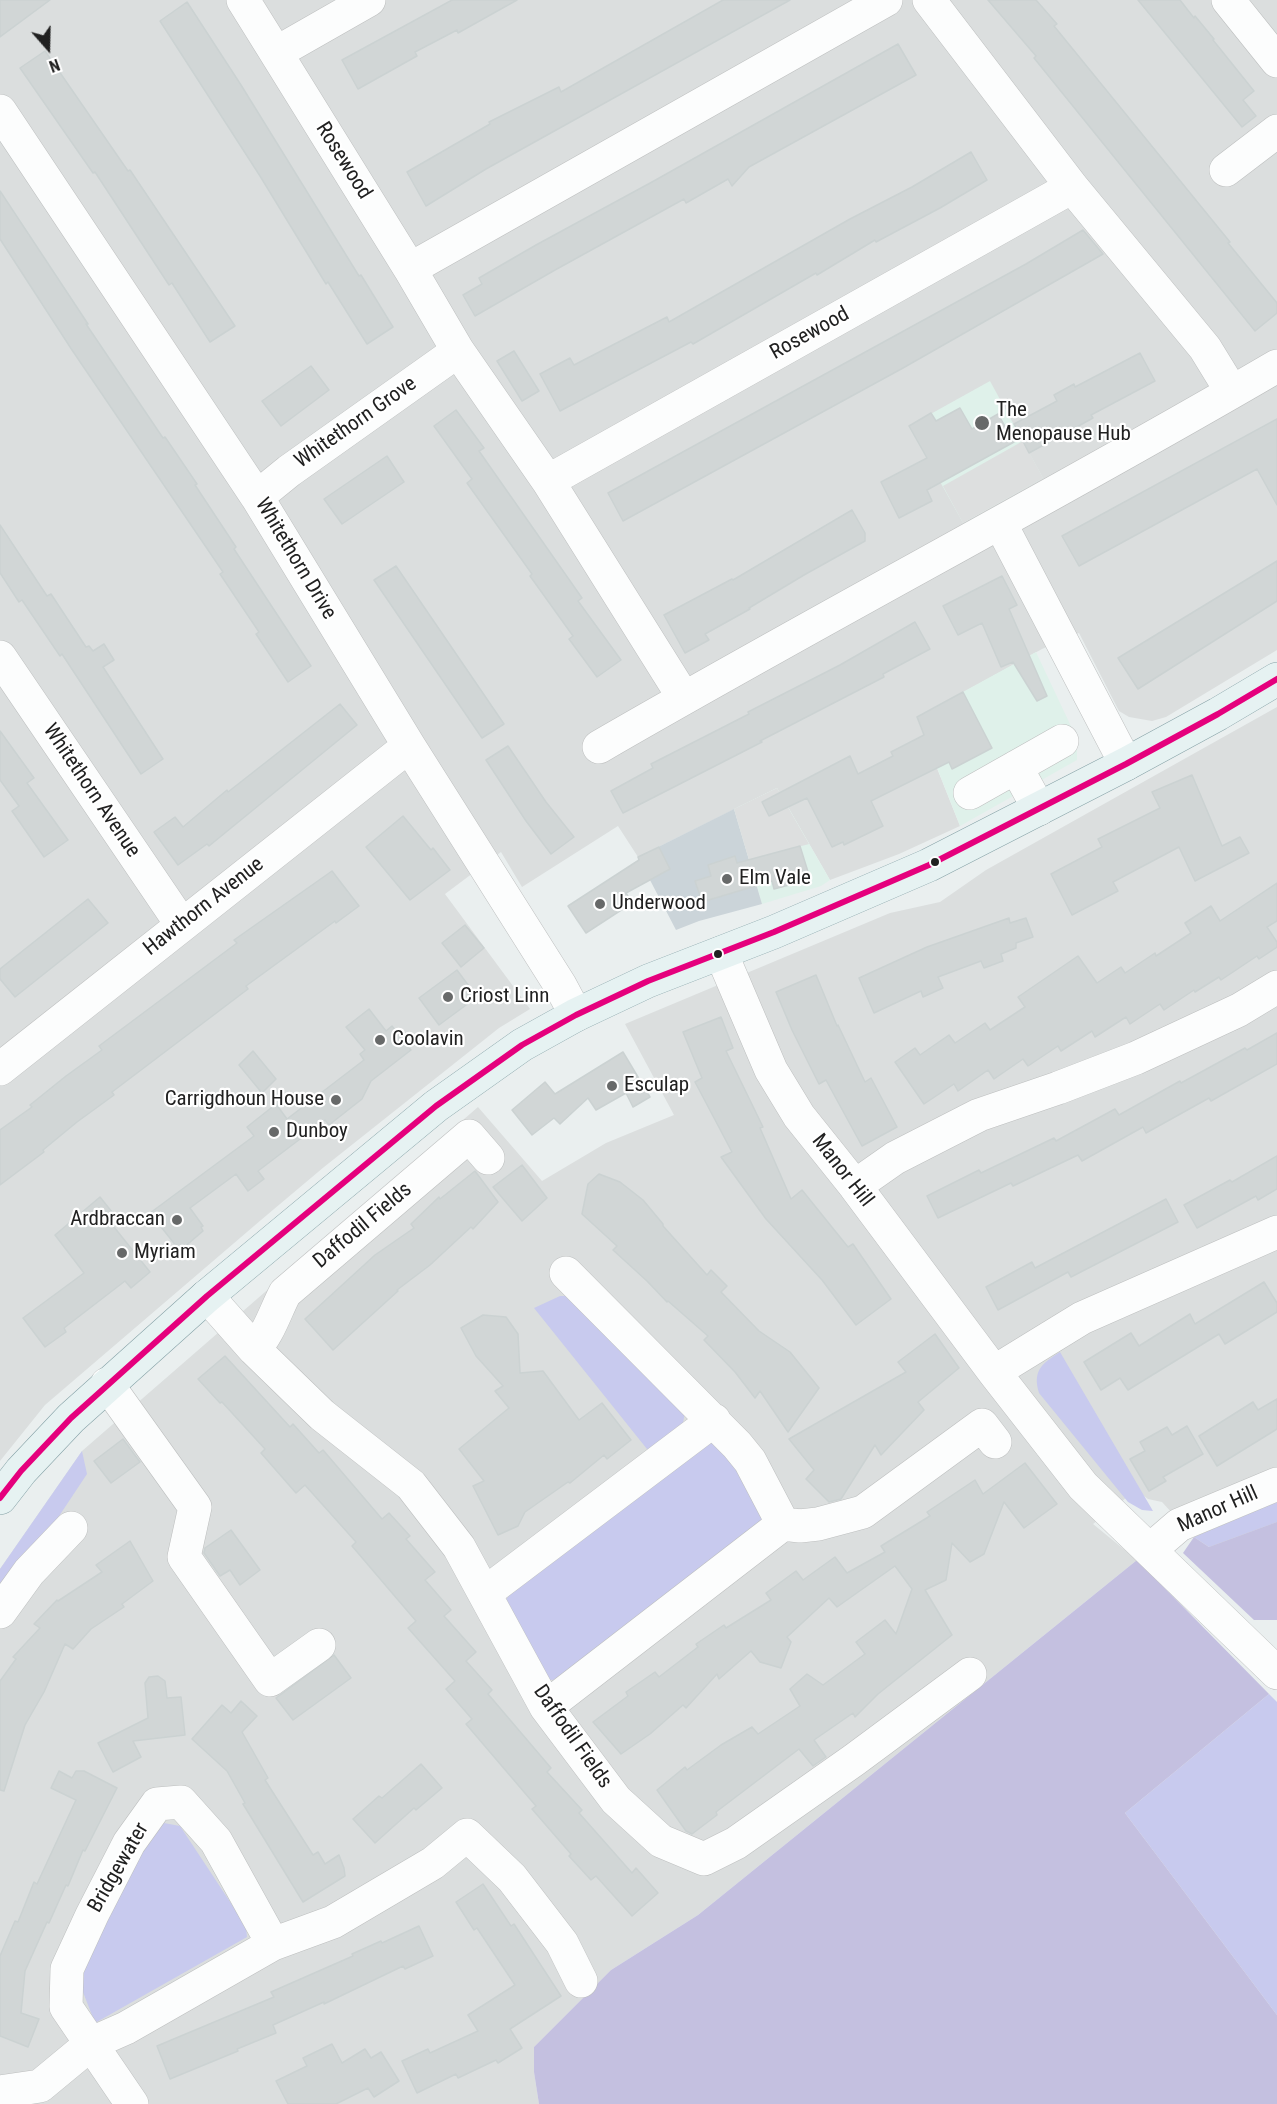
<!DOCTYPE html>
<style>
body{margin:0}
#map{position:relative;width:1277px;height:2104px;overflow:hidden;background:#eaefef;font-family:"Roboto Condensed",sans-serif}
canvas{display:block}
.north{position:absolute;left:18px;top:18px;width:60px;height:60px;-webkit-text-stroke:4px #fff;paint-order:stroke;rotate:160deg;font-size:16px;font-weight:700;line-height:24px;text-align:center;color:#212121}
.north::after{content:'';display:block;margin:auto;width:21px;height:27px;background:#212121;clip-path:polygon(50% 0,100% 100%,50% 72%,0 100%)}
</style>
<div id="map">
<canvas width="1277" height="2104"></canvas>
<div class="north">N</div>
</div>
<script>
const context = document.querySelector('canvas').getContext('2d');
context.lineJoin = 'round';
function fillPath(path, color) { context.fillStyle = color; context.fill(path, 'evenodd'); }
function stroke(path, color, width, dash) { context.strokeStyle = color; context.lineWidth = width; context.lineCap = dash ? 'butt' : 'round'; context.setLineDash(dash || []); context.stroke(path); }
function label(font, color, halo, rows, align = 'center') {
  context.font = font + ' "Roboto Condensed",sans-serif'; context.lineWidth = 4.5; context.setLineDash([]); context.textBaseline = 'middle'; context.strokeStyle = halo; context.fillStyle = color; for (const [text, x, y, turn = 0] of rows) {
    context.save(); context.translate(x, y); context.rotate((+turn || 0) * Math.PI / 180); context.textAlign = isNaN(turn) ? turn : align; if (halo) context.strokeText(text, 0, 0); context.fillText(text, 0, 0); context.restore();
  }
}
fillPath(new Path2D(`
 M0 0H1277V650L1166 717 1152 721 1129 717 1119 711 1079 633 1042 649 917 718 960 826 899 854 830 880 777 788 638 857 618 826 522 887 501 852 445 894 530 1009 499 1028 324 1167 261 1220 45 1405 0 1461Z
 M1277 707V1590L1194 1537 1162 1502 1148 1499 1136 1490 1093 1524 1137 1560 698 1915 611 1970 534 2047V2072L539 2104H0V1569L82 1451 478 1107 542 1181 606 1143 674 1115 625 1024 890 913 940 902 986 870Z`), '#dbdede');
fillPath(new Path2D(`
 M990 381 1043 478 963 523 909 426Z
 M1036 652 1077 739V760L960 826 917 717Z
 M777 788 830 880 821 886 762 904 734 809Z`), '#dff1ea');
fillPath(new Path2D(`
 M734 809 762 904 699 921 676 930 638 857Z`), '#cbd4d9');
fillPath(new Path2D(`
 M560 1296H579L686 1407 682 1428 651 1454 534 1308Z
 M1060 1352 1153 1511 1142 1510 1128 1502 1039 1393C1032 1370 1043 1363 1060 1352Z
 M709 1441 726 1446 763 1521 560 1679 551 1680 540 1676 503 1605 509 1595Z
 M82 1451 87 1474 0 1605V1569Z
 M1277 1502V1522L1209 1547 1194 1537Z
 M1269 1694 1277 1702V2015L1125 1813Z
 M164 1823 180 1826 246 1926 247 1937 95 2023 76 1974 150 1832Z`), '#c8caee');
fillPath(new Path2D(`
 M1277 1522V1620H1254L1183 1553 1194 1537 1209 1547Z
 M1137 1560 1269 1694 1125 1813 1277 2015V2104H539L534 2072V2047L611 1970 698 1915Z`), '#c4c0e0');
fillPath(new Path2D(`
 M1023 441 1043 478 963 523 943 486Z
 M777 788 809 844 749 860 734 809Z`), '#dddfdf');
const building = new Path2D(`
 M0 0H50L0 37Z
 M452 0H517L458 33 457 30 415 52 417 56 358 89 342 60Z
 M723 0H790L486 169 426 206 407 172 490 124 489 122 559 87 561 92Z
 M988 0H1036L1057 24 1054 26 1230 242 1228 243 1277 303V313L1255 331 1034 58 1036 56Z
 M1138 0H1180L1194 18 1195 16 1214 39 1213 40 1254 91 1243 100 1256 116 1242 127Z
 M187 2 241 85 359 276 361 275 393 327 367 344 328 282 326 284 260 176 160 21Z
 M898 44 916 75 749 167 732 186 728 179 686 203 684 199 555 270 475 316 463 295 482 284 479 278 536 245 652 182Z
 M45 51 128 171 130 170 235 326 210 342 172 283 169 285 95 172 93 173 20 68Z
 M971 152 987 180 940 208 876 242 875 240 817 275 816 273 693 344 691 342 560 411 540 374 570 358 574 365 667 317 669 322 850 219 912 187Z
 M0 191 88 324H86L163 438 165 437 197 484 195 485 236 547 234 549 311 666 288 682 256 634 259 632 220 574 223 572 72 350 0 239Z
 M1083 230 1103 254 903 368 623 521 608 493 1026 264Z
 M514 351 539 391 522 401 497 361Z
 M1140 353 1155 381 1091 415 1093 418 1029 453 1014 424 1057 401 1054 395 1074 384 1075 387Z
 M311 366 329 390 281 426 262 401Z
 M960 408 972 429 998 414 1014 442 927 490 932 501 899 518 881 482 927 458 909 426 931 413 936 421Z
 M456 410 484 448 479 451 582 598 578 601 621 660 597 677 569 639 573 636 530 576 532 574 467 483 472 479 434 426Z
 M1277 419V505L1257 469 1079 566 1062 536Z
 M387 456 404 482 342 524 324 499Z
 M852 510 865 533V541L804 575 749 608 750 609 705 634 709 640 685 653 664 615 732 579 733 580Z
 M0 525 47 596 51 594 86 647 89 646 93 651 104 644 114 660 103 667 163 759 141 774 62 654 60 656 22 600 19 602 0 573Z
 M1277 561V601L1138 689 1118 658Z
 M396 566 504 724 482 738 374 580Z
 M1002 576 1017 605 1009 609 1047 696 1037 701 1013 662 1001 667 982 623 958 635 943 606Z
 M915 622 930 649 883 674 884 677 760 741 762 742 623 813 611 791 653 768 651 764 749 714 748 712 840 665Z
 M963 692 992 748 952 769 949 762 871 801 883 826 844 845 843 842 832 847 807 798 769 816 762 802 850 756 858 774 893 756 891 752 924 735 917 717Z
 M340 704 357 725 209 846 207 844 178 865 154 832 175 817 183 827 227 790 228 792Z
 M0 731 34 778 27 783 68 840 44 857 12 811 19 806 0 780Z
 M508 746 546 802 574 837 551 854 526 821 486 760Z
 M1192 775 1222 846 1240 837 1249 853 1195 881 1179 847 1113 882 1118 891 1072 915 1051 874 1102 847 1098 839 1160 808 1152 792Z
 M403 816 431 850 433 848 450 870 410 900 366 847Z
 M800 846 809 875 802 877 804 881 774 889 772 881 702 902 695 881 711 876 708 865 735 856 737 863Z
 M659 847 670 869 626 893 632 903 586 933 568 906 639 860 638 857Z
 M332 871 359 906 336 923 335 921 246 986 248 989 112 1092 114 1095 77 1122 43 1150 44 1152 0 1185V1130L32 1107 30 1105 66 1076 102 1050 99 1046 237 943 234 940Z
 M1277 883V921L1267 927 1277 942V947L1259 959 1257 956 1221 980 1219 977 1195 992 1194 990 1164 1010 1160 1004 1130 1024 1126 1017 1095 1037 1092 1031 1061 1051 1058 1046 1028 1066 1023 1059 994 1079 988 1070 958 1091 954 1084 924 1104 895 1062 915 1048 920 1055 949 1035 955 1043 985 1023 990 1030 1025 1007 1018 997 1078 956 1097 983 1121 967 1125 973 1155 953 1156 956 1191 933 1185 923 1211 906 1220 921Z
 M88 899 108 923 15 997 0 979V969Z
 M1009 918 1010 923 1026 918 1033 937 1016 943V948L1001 954 1003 961 984 968 981 961 938 977 943 988 923 997 921 991 874 1013 859 978 927 947Z
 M465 925 484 948 461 967 442 943Z
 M457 970 477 997 439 1025 419 998Z
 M816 975 837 1026 838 1025 865 1082 871 1078 897 1127 862 1146 826 1080 819 1084 792 1030 776 992Z
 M369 1009 386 1031 392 1026 411 1050 371 1081 362 1099 329 1125 325 1120 258 1171 264 1179 248 1191 236 1174 190 1208 203 1226 201 1227 203 1231 182 1249 179 1246 177 1247 150 1213 254 1136 247 1127 276 1104 287 1119 364 1060 360 1054 365 1050 346 1027Z
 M721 1017 733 1048 726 1051 763 1127 760 1128 791 1199 802 1190 848 1247 853 1244 891 1299 856 1325 822 1280 766 1219 721 1157 732 1152 695 1082 702 1078 683 1032Z
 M1277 1033V1064L1211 1101 1209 1098 1146 1133 1143 1127 1082 1161 1078 1155 1013 1186 1011 1183 938 1218 927 1196 979 1170 981 1173 1054 1138 1056 1141 1115 1109 1119 1115 1180 1081 1181 1083 1245 1048 1247 1050Z
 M253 1051 276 1079 262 1093 239 1065Z
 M623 1052 650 1097 633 1107 626 1093 596 1110 588 1098 560 1124 554 1118 532 1135 512 1110 545 1082 555 1094Z
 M1277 1156V1189L1258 1200 1256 1196 1197 1228 1184 1205 1230 1180 1232 1182Z
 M522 1165 547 1198 522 1221 493 1187Z
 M475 1171 498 1202 473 1229 471 1227 430 1265 397 1290 398 1291 333 1350 305 1319 375 1255 414 1228 411 1224 439 1197 440 1199Z
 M599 1174 620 1182 643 1200 663 1224V1226L707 1275 711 1270 727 1286 721 1292 759 1331 790 1352 819 1388 788 1432 760 1391 755 1398 735 1372 704 1340 708 1336 668 1301 667 1302 647 1281 613 1250 617 1246 582 1214 588 1184Z
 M100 1197 112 1212 106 1217 150 1272 131 1288 125 1281 64 1328 66 1332 45 1347 23 1318 84 1273 55 1235Z
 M1166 1199 1178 1222 1071 1277 1068 1272 998 1310 986 1287 1032 1262 1035 1268Z
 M1264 1282 1277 1303V1312L1225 1344 1219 1334 1128 1390 1120 1378 1101 1390 1084 1362 1131 1333 1139 1346 1190 1314 1195 1324Z
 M483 1315 506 1317 518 1334 520 1373 543 1371 579 1420 602 1403 631 1440 607 1459 604 1455 570 1483 568 1482 525 1512 518 1526 498 1535 473 1486 484 1481 459 1449 509 1408 495 1391 503 1386 476 1356 461 1328Z
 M935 1334 959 1368 918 1402 924 1410 881 1455 875 1445 841 1499 829 1502 806 1479 814 1470 789 1439 906 1372 898 1362Z
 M225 1356 290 1427 293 1424 319 1453 323 1450 382 1519 389 1513 410 1536 406 1539 435 1572 425 1580 451 1610 444 1616 476 1652 466 1661 492 1690 488 1694 551 1768 547 1772 582 1810 579 1813 632 1873 636 1868 658 1893 632 1916 596 1876 591 1880 569 1856 571 1854 532 1809 536 1806 466 1724 472 1719 446 1689 455 1681 408 1628 416 1621 352 1546 356 1542 305 1485 296 1493 261 1453 265 1449 222 1402 220 1403 198 1379Z
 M1277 1399V1429L1217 1466 1199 1436 1253 1402 1258 1410Z
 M1187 1426 1203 1454 1163 1477 1166 1481 1149 1491 1130 1459 1145 1451 1140 1442 1167 1427 1172 1435Z
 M123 1439 140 1462 111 1483 94 1461Z
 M1025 1463 1057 1504 1024 1528 1004 1502 984 1554 970 1562 952 1543 946 1580 925 1590 952 1635 878 1694 855 1717 853 1713 814 1740 826 1757 813 1766 799 1749 716 1812 717 1815 692 1834 686 1831 657 1790 685 1767 687 1770 721 1745 752 1727 758 1734 800 1706 790 1689 807 1674 823 1685 865 1654 856 1642 885 1620 896 1634 912 1589 895 1566 837 1607 829 1598 787 1637 791 1642 781 1668 760 1662 751 1651 719 1679 717 1674 686 1708 683 1705 650 1734 621 1754 593 1722 628 1696 626 1692 655 1672 659 1677 698 1647 696 1644 724 1625 726 1628 771 1600 766 1593 796 1571 803 1580 835 1557 847 1573 885 1552 881 1546 930 1516 927 1512 975 1480 983 1494Z
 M231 1530 260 1570 240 1585 230 1570 220 1576 204 1553 205 1548Z
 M130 1541 153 1581 122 1604 124 1607 91 1629 73 1649 65 1644 44 1692 25 1725 4 1791 0 1790V1681L16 1659 13 1657 40 1628 34 1624 57 1600 58 1601 102 1572 96 1565Z
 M334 1655 351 1678 293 1720 276 1698Z
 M158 1676 165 1681 167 1698 181 1697 185 1735 133 1741 141 1757 113 1772 98 1743 148 1718 145 1683 149 1677Z
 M241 1701 257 1716 242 1732 268 1778 265 1780 313 1855 318 1852 325 1864 339 1855 344 1868 345 1876 303 1902 243 1804 245 1803 227 1771 192 1739 222 1705 231 1713Z
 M421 1764 442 1788 416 1810 414 1808 375 1843 353 1819 379 1796 382 1798Z
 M59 1771 72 1778 76 1771H84L117 1788 85 1851 83 1850 68 1886 66 1885 49 1923 47 1922 25 1971 21 2013 39 2019 28 2047 0 2036V1956L15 1921 18 1922 34 1882 37 1884 76 1800 51 1788Z
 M483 1884 511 1926 514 1924 561 1996 510 2029 522 2048 498 2063 496 2060 458 2078 456 2074 417 2093 402 2061 428 2049 430 2053 478 2031 468 2015 515 1985 477 1928 474 1930 456 1902Z
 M419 1926 433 1956 405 1969 403 1966 324 2004V2002L273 2025 276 2033 237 2049 238 2051 170 2079 157 2046 274 1997 271 1992 353 1956 352 1954 381 1941 382 1943Z
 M332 2044 342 2063 365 2049 371 2058 381 2052 399 2081 374 2097 368 2088 336 2104H288L276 2081 307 2066 303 2058Z`);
fillPath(building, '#d1d6d6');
stroke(building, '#cbd2d2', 1.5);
const minor = new Path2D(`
 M243 0 276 53
 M369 0 276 53 410 269 458 351 548 481 684 698
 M929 0 1072 187 1205 348 1232 392
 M1228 0 1277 61
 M0 111 257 497 409 746 560 985 576 1015
 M1226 170 1277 131
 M410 269 886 0
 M548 481 1072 187
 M257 497 289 471 458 351
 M1000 523 1126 764
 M0 657 182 925
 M599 747C823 617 1053 497 1277 366
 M1016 767 1039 809
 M970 793 1062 741
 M721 953 771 1070 799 1116 855 1186 994 1372 1083 1486 1277 1673
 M0 1069 409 746
 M855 1186 895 1158 979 1115 1058 1088 1136 1058 1239 1010 1277 987
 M566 1273 737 1445 750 1461 783 1524 800 1526 818 1524 863 1512 982 1425 995 1442
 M207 1296 254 1349 322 1415 411 1485 459 1547 546 1707 616 1800 661 1841 704 1859 736 1843 854 1760 970 1674
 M254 1349C269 1334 275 1312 285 1293L469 1136 488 1158
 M994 1372 1082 1318 1277 1232
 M107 1384 195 1507 184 1557 270 1680 319 1645
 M1150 1550 1179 1525 1277 1484
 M485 1593 714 1420
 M0 1612 29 1572 71 1528
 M546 1707 783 1524
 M0 2092 40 2086 92 2043 126 2028 273 1944 333 1922 433 1863 467 1835 512 1878 562 1943 581 1981
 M132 2104 66 2007 67 1969 92 1915 129 1843 157 1804 181 1802 216 1841 273 1944`);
const major = new Path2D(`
 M0 1498 21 1471 71 1418 207 1296 436 1106 522 1045 576 1015 648 981 774 932 929 865 1126 764 1218 714 1277 679`);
stroke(minor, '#bdbfbf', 34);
stroke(major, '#85a1a6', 34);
stroke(minor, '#fcfdfd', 33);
stroke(major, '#e6f2f2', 33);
stroke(new Path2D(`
 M0 1498 21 1471 71 1418 207 1296 436 1106 522 1045 576 1015 648 981 774 932 929 865 1126 764 1218 714 1277 679`), '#e5007d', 6);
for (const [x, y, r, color] of [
 [982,423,8,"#676969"],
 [935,862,5,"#212121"],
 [727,879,6,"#676969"],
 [600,904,6,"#676969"],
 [718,954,5,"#212121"],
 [448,997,6,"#676969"],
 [380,1040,6,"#676969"],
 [612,1086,6,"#676969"],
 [336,1100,6,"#676969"],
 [274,1132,6,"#676969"],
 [177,1220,6,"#676969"],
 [122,1253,6,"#676969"]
]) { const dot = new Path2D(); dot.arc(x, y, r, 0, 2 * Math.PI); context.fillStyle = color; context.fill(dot); stroke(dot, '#fff', 2); }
label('21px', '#212121', '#fff', [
 ["Rosewood",343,161,58],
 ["Rosewood",810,334,-29],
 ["Whitethorn Grove",356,423,-35],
 ["Whitethorn Drive",295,559,59],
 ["Whitethorn Avenue",91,791,56],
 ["Hawthorn Avenue",204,907,-38],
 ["Manor Hill",842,1171,52],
 ["Daffodil Fields",363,1226,-40],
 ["Manor Hill",1218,1510,-24],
 ["Daffodil Fields",572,1737,55],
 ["Bridgewater",119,1868,-60]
]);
label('21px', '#212121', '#fff', [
 ["The",996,411],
 ["Menopause Hub",996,435],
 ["Elm Vale",739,879],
 ["Underwood",612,904],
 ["Criost Linn",460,997],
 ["Coolavin",392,1040],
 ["Esculap",624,1086],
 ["Carrigdhoun House",324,1100,"right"],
 ["Dunboy",286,1132],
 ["Ardbraccan",165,1220,"right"],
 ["Myriam",134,1253]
], 'left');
</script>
